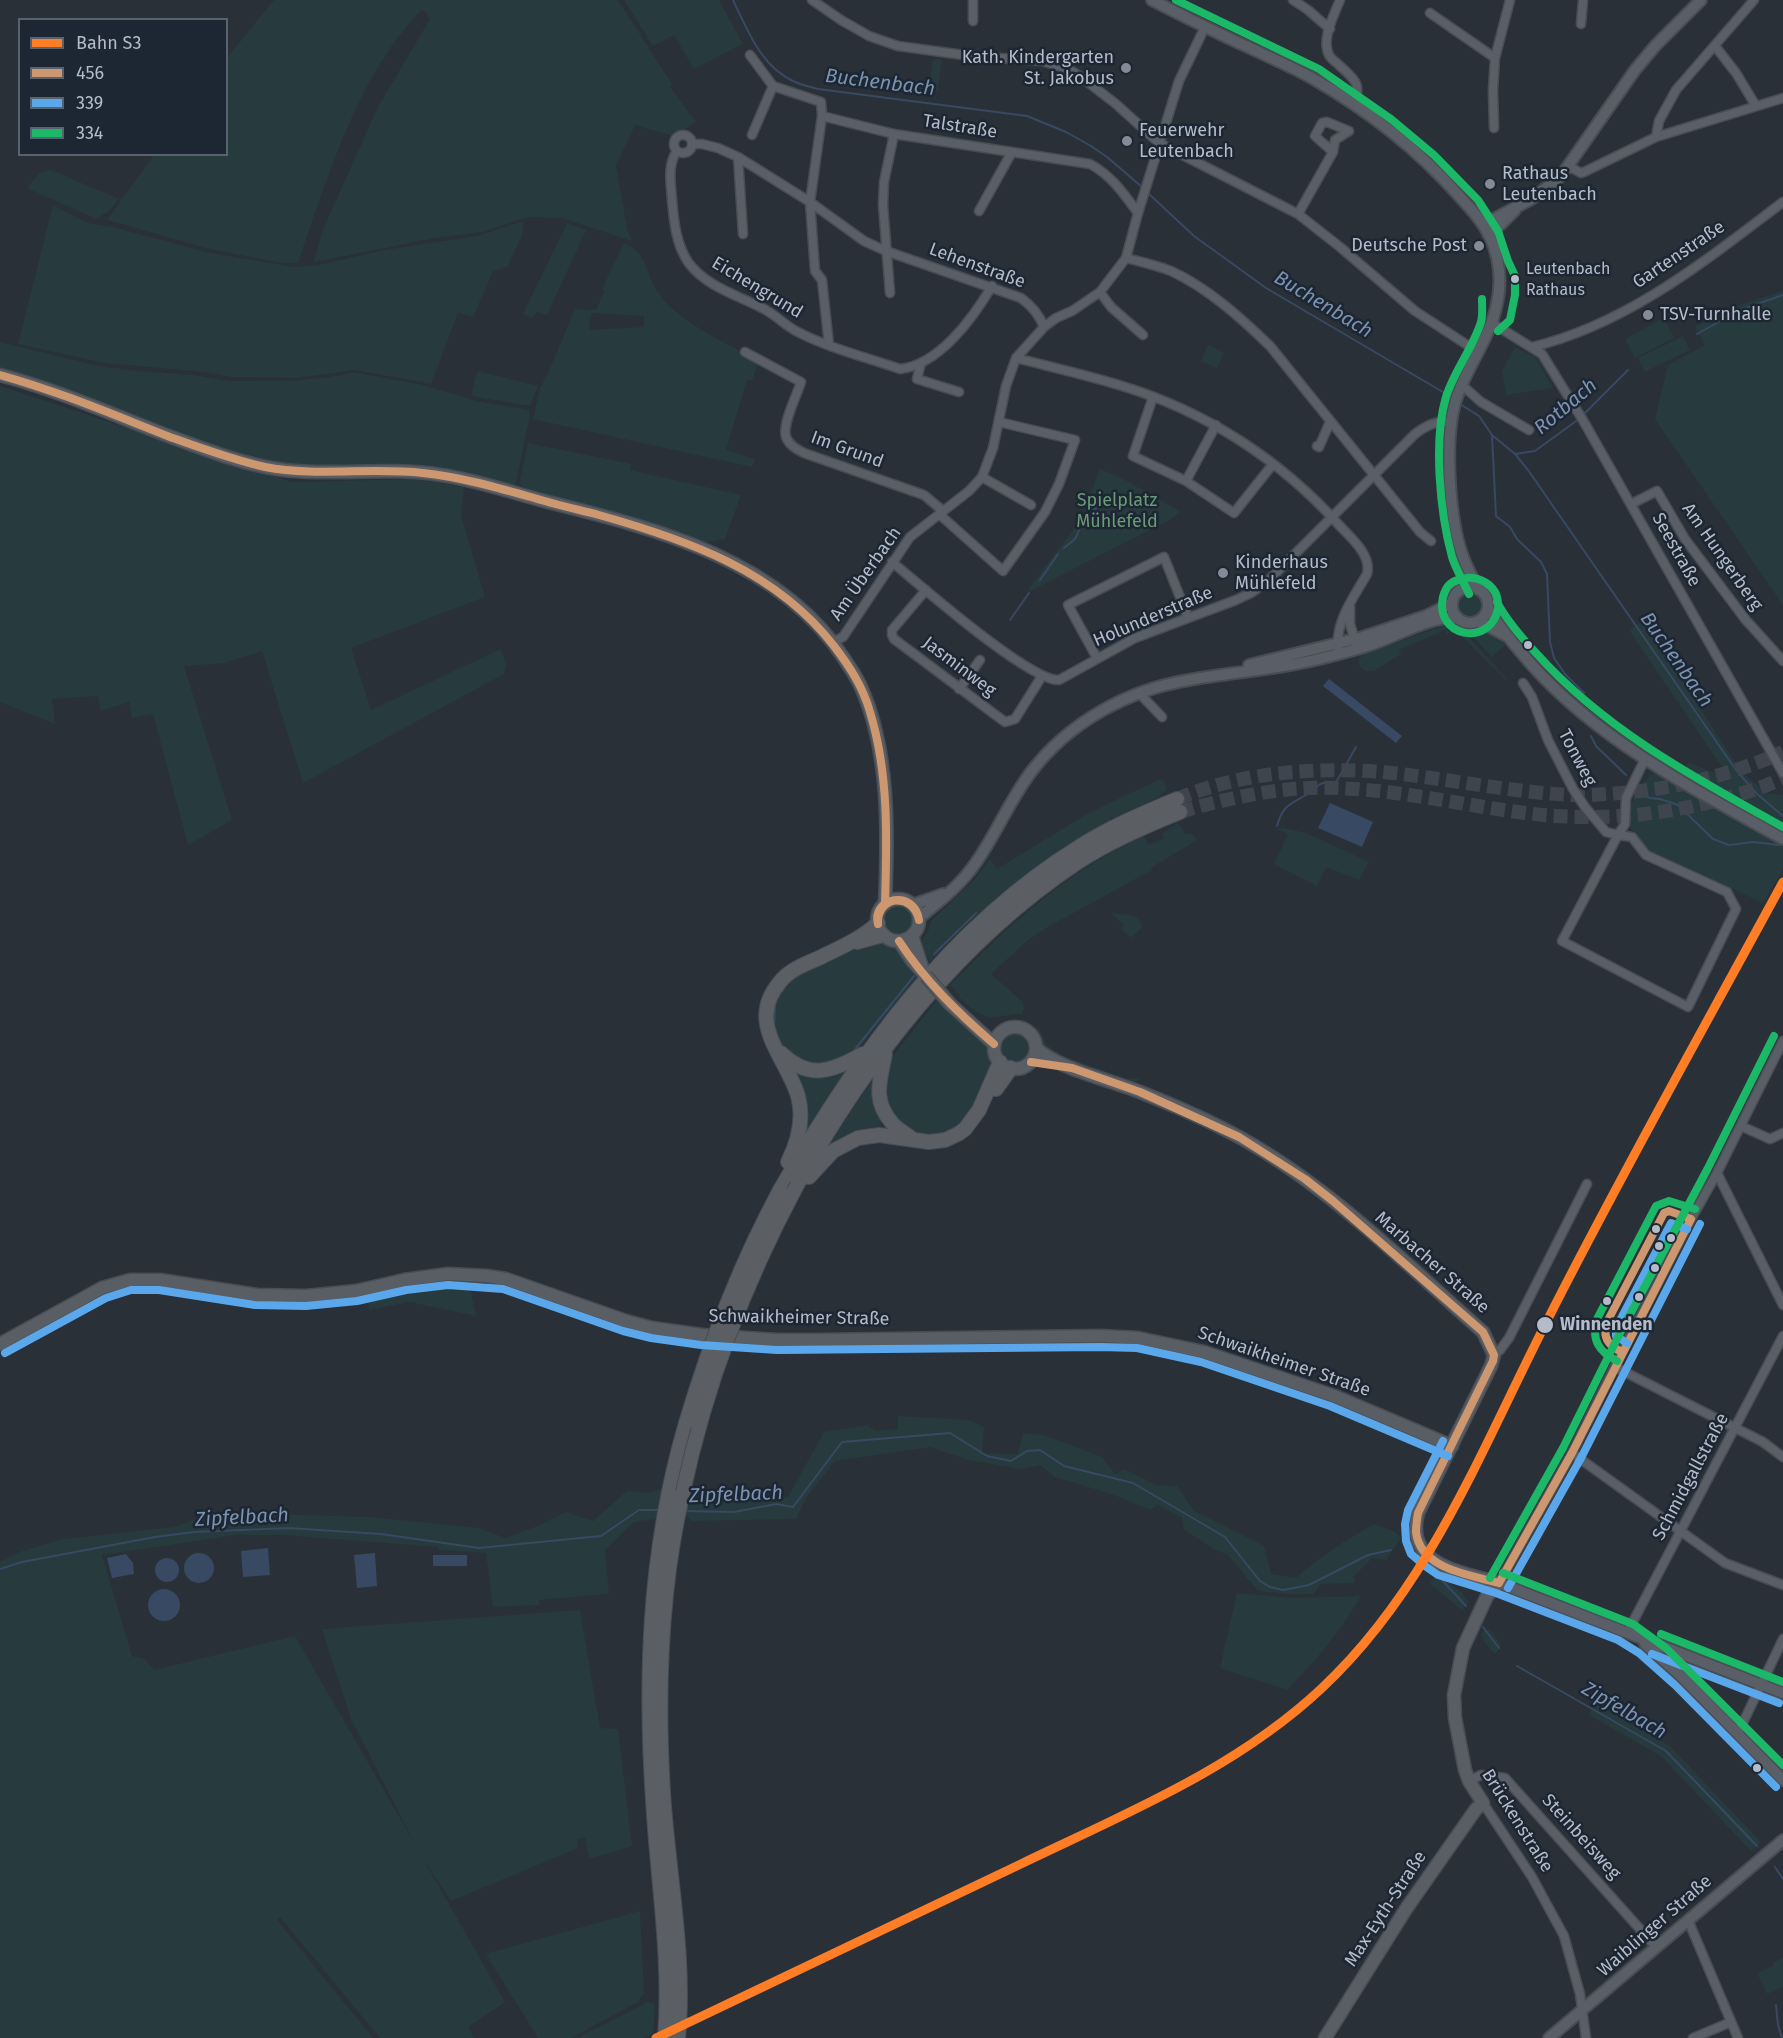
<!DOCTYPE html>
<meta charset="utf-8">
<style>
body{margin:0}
#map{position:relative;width:1783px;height:2038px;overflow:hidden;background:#2a3038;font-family:"Fira Sans",sans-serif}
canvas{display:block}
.legend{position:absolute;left:18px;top:18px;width:210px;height:138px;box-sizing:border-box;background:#1d2633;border:2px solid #59626f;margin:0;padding:8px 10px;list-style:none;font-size:18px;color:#b4bcc9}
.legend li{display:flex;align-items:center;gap:12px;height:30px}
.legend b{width:30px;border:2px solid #59626f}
</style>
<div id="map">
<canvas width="1783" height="2038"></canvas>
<ul class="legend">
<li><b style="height:8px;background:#ff7d24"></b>Bahn S3</li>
<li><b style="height:8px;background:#cd976f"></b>456</li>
<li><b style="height:8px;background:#5aa8eb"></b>339</li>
<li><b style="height:8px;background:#1ab867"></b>334</li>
</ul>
</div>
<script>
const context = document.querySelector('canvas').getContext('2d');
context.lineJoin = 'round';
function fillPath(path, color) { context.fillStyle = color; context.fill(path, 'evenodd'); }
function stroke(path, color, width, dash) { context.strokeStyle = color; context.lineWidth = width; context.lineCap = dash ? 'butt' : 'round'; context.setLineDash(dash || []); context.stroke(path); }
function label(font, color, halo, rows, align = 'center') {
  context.font = font + ' "Fira Sans",sans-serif'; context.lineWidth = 5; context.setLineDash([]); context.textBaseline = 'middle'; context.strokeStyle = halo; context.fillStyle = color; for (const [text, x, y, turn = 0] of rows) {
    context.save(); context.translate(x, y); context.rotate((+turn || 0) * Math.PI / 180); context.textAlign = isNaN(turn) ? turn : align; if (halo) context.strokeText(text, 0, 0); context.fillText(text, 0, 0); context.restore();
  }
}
fillPath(new Path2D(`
 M274 0H618L672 84 670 87 696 122 673 136 635 125 616 166 627 229 632 241 562 218 533 217 521 219 483 232 435 238 314 262 323 229 378 107 430 19 424 10 419 12C407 26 395 40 385 56 345 118 322 193 298 263H281L210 249 108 220 109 217 154 155 226 154 227 58Z
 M624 0H719L743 44 694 69 674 35 653 46Z
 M933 59 942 60 938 90 929 88Z
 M51 170 119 199 109 211 96 219 27 188 40 173Z
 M53 205 88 223 112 227 210 253 294 267 319 265 384 250 477 236 524 221 522 236 507 267 493 271 473 317 458 313 431 384 355 370 296 378 232 377 205 372 105 363 18 344Z
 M567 223 586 230 547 315 537 312 532 318 523 314Z
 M624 243C649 253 645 275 659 294 679 322 728 344 758 361L753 380H747L726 450 755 459 752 467 533 419 540 388 548 373 575 309 596 310 605 290 602 289ZM591 313 644 316V327L589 330Z
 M1783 291V605L1655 419 1668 365 1705 345 1695 327 1737 306Z
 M1664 318 1674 338 1635 358 1625 339Z
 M1683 336 1690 350 1645 372 1638 358Z
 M0 342 94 365 137 371 194 375 228 381H289L331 377 353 372 419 384 476 401 529 410 530 415 515 487 295 466 255 459 207 444 0 370Z
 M1208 345 1224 353 1217 368 1201 361Z
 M1515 347 1535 357 1553 388 1506 395 1502 371Z
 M477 371 538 386 530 406 471 396Z
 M0 386 292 482 414 479 464 487 461 515 485 597 351 648 371 710 501 649 506 665 504 674 303 783 262 651 224 663 184 666 232 820 188 845 153 714 132 718 129 702 101 711 98 696 52 699 55 724 0 702Z
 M528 443 631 464 630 470 741 495 725 539 703 543 624 515 525 489 520 483Z
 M1100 469 1125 480 1181 512 1168 521 1030 591 1028 590 1081 519Z
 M1458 605a12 12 0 1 1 24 0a12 12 0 1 1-24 0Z
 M1643 620 1733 759 1748 778 1768 793 1783 795V870L1763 903 1699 873 1648 852 1630 827V809L1637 791 1650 775 1679 770 1690 763 1730 779 1629 630Z
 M1454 621C1468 628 1472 623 1482 626 1492 629 1500 637 1505 645L1492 657 1467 630 1451 622Z
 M1445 625 1449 634 1447 635 1445 630 1399 650 1401 654 1374 671C1365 672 1358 668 1358 659L1366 653Z
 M1448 625 1458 628 1466 634 1507 679H1503V677L1457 631 1451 633Z
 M1158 780H1163L1167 790 1159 795V797L1113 819 1110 816 1111 821C1042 857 983 905 930 962L921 942 928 931 932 920 973 881 990 859 997 869 1087 814Z
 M1177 823 1181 826 1184 833 1192 834 1197 840 1151 868 1152 870 1046 928 1027 941 991 974 1023 1002 1024 1008 1022 1014C1013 1014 1005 1016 997 1017 981 1019 969 1007 959 997L960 996 950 985C1008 926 1067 871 1144 836L1149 845 1164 838 1162 834Z
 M1284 828 1306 833 1369 862 1359 880 1326 867 1317 886 1274 864 1288 834 1275 829Z
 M882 922a16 16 0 1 1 32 0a16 16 0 1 1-32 0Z
 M1114 913C1125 915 1142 914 1142 928L1131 938 1120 928 1124 925 1112 914Z
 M873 940C899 940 903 958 917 977L858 1049 826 1066 799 1061 779 1043 772 1023 774 1001 787 982 812 966Z
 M937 1000 951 1014 953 1012 990 1047 993 1059 994 1064 975 1109 960 1126 938 1136 918 1135 906 1130 884 1102 889 1061Z
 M1034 1026 1039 1029 1047 1045 1063 1056 1127 1079 1141 1078 1137 1081H1127L1049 1052 1040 1044Z
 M998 1048a17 17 0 1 1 34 0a17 17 0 1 1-34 0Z
 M792 1067 847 1069 804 1134Z
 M876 1075 882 1117 880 1122 883 1128 893 1130 828 1149 846 1119Z
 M440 1270H466L476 1316 410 1302 369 1310 366 1282Z
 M898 1416 968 1420 984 1427 982 1453 1018 1454 1023 1433 1044 1435 1102 1457 1115 1474 1124 1469 1156 1485 1177 1486 1194 1511 1264 1546 1271 1574 1296 1578C1320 1556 1346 1540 1374 1524L1395 1532 1401 1538 1386 1560 1372 1558 1354 1576 1355 1583 1320 1584 1314 1594H1285L1258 1591 1228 1555 1214 1549 1184 1530 1182 1518 1157 1505 1150 1510 1114 1495 1055 1477 1040 1465 1021 1469 968 1460 931 1447 835 1461 806 1498 796 1519 692 1521 685 1515 634 1522 605 1550 609 1594 539 1600V1605L493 1607 486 1553 439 1550 438 1547 282 1535H236L102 1555 132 1656 144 1659 154 1670 295 1636 415 1844 351 1719 322 1629 580 1610 600 1728 618 1729 632 1846 589 1859 585 1838 577 1839 578 1848 451 1901 422 1857 505 2002 468 2027 474 2038H380L280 1917 277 1920 373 2038H0V1562L22 1551 64 1539 174 1527 202 1517 232 1513 370 1517 479 1528 505 1538 540 1525 566 1512 593 1521 627 1491 650 1493 683 1482 710 1495 746 1494 788 1497 824 1432 868 1425 875 1431 898 1429Z
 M1436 1574C1449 1582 1461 1589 1469 1602L1462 1610 1430 1584Z
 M1237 1593 1289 1598 1361 1596C1341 1630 1315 1662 1287 1690L1220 1668Z
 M1490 1629 1501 1645 1495 1654 1485 1643 1481 1634 1482 1632Z
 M1594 1703 1670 1746 1761 1842 1751 1851 1661 1756 1589 1715Z
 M640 1911 644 1993 638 2002 571 2038H538L486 1954Z
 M1783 1958V1987L1767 1994 1757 1973 1773 1966 1774 1962Z
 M646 2001 655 2004 653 2033 643 2038H577L641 2006Z`), '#273a3e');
fillPath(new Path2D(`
 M1329 679 1402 736 1396 743 1323 686Z
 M1330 803 1373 822 1362 847 1318 828Z
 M268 1548 270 1575 243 1577 241 1551Z
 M375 1553 377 1586 357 1588 354 1555Z
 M184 1568a15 15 0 1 1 30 0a15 15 0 1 1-30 0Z
 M126 1554 133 1563 134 1574 112 1578 107 1558Z
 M433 1555H467V1566H433Z
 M155 1570a12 12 0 1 1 24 0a12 12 0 1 1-24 0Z
 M148 1605a16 16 0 1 1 32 0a16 16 0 1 1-32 0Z`), '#384963');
stroke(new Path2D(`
 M733 0C748 31 761 67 795 82 802 85 810 87 818 89L1027 116 1066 132 1091 146 1107 157 1142 187
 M1148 193 1194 236 1266 288 1453 398
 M1697 334 1740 310 1783 295
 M1460 404 1479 416 1492 435 1515 454 1528 470 1736 770 1756 793 1783 816
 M1583 415 1628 370
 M1492 435 1496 516 1510 527 1517 539 1541 562 1547 574 1550 642 1554 658 1565 674 1584 693
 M1515 454 1535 451 1579 419
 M1086 519 1107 496
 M1064 548 1075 539 1081 526
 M1040 580 1058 554
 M1010 620 1029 593
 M1591 736 1596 746 1626 775
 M1639 793 1650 798 1660 799 1678 805 1713 839 1729 845 1753 842 1779 845
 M1277 826C1283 805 1289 805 1306 795 1322 786 1314 782 1336 782L1338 779 1356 747
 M934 954 976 913
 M774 1027 775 1006
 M852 1053 914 976
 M683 1511 734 1512 776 1504 793 1507 842 1442 950 1433 987 1456 1011 1461 1027 1451 1040 1450 1064 1466 1133 1483 1225 1537 1260 1581 1270 1587 1283 1590 1309 1585 1368 1555 1391 1550
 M0 1569 22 1562 155 1537 194 1532 288 1528 381 1534 479 1548 601 1536 639 1510H660
 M1441 1579 1466 1606
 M1483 1627 1499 1648
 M1517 1666 1666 1751 1757 1846
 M1775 1867 1783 1879
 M1776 2005 1778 2025 1782 2038`), '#384963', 2);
stroke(new Path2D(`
 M1177 799C1241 772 1314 767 1382 772 1446 778 1508 792 1571 795 1588 796 1605 794 1621 793 1678 788 1731 775 1783 752
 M1180 812C1231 797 1283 786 1336 788 1400 790 1462 805 1525 813 1589 821 1656 817 1719 800 1740 794 1763 788 1783 778`), '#3f454e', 14, [14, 7]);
const minor = new Path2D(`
 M812 0 841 20 869 36 898 46 971 56 1042 61 1068 69 1081 77 1116 104 1159 143 1298 214 1340 247 1415 311 1478 352
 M1293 0 1308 10 1330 29
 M1340 0C1334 15 1321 39 1329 55 1331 59 1336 62 1339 65 1355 80 1362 83 1354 105
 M1430 13 1495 58
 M973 21V0
 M1581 24 1583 0
 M1715 46 1736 73 1756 106
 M750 55 773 86 821 102 822 116 894 134 1090 164C1111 175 1124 194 1138 213
 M822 116 810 202 815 271 822 280 829 345
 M1494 128 1493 90 1495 58 1510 0
 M674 144a9 9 0 1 1 18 0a9 9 0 1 1-18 0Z
 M752 135 773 86
 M1656 137 1659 121 1676 90 1754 0
 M692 144H702L718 148 738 157 810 202 864 241 886 251 1021 298C1032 306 1039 314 1044 327
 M677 151C667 165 671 184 672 200 674 222 676 244 688 262 705 286 737 295 762 308 775 314 783 324 796 331 828 348 865 357 900 369 939 365 973 318 992 286
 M738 157 743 234
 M1568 166 1581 173 1584 172 1656 137 1783 98
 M979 211 1012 152
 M1298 214 1333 152 1335 140 1349 131 1327 122 1322 123 1315 136 1333 152
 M1126 258C1141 262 1156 265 1171 271 1208 288 1241 318 1270 346L1420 532 1431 541
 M1100 292 1111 307 1143 335
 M890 293 883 205 884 182 894 134
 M1492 323 1542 354 1584 422 1783 773
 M1532 347C1628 324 1706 260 1783 202
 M745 352 801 382C797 395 782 424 786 437 789 445 796 449 804 453L924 495 943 511
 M1016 358C1051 367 1087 375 1122 386 1205 411 1281 460 1339 525 1351 538 1372 555 1367 574 1354 597 1336 620 1338 647
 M921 363 917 379 959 392
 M1462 385 1481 402 1529 430
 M1153 397 1133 456 1186 481 1234 513 1273 464
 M1317 446 1319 447 1330 422
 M982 477 1031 505
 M1186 481 1216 425
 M1631 504 1657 491 1685 539 1745 619 1783 661
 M939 514 1003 571 1045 512 1059 484 1075 440 999 422
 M892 562C920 585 1029 681 1059 680L1135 638 1236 600 1251 593 1270 579 1415 434C1427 425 1435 421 1451 422
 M926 590 892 630V635L894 639 1005 722 1015 719 1042 676
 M1350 607V624L1356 644
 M833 642 843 637 910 537 969 491 982 477 993 448 1006 386 1016 358 1044 327 1056 318 1072 311 1100 292 1126 258 1138 213 1179 81 1205 27
 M1097 658 1068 605 1164 557 1188 617
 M1523 683 1532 697 1548 740 1573 789 1585 807 1606 832 1618 835 1562 941 1688 1007 1736 909 1727 892 1646 855 1632 837 1618 835 1625 824 1626 798 1645 759
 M959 689 980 660
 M1139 693 1162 717
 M1741 1126 1770 1139 1783 1133
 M1717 1173 1783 1305
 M1494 1355 1500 1350 1509 1338 1587 1184
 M1615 1367 1763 1442 1783 1457
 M1572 1453 1725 1563 1783 1585
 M1499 1583 1572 1453 1627 1342 1691 1219 1717 1173 1783 1041
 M1627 1633 1783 1336
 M1738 1733 1783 1639
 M1469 1781 1481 1775 1505 1778 1656 1947
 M1483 1803 1532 1877 1564 1936 1580 1994 1586 2038
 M1688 1920 1738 2038
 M1693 2038 1731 2022`);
const tertiary = new Path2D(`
 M1152 0C1185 17 1217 33 1250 48 1271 58 1292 67 1312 78 1366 109 1419 150 1460 197 1471 209 1483 222 1490 237 1500 259 1502 284 1496 308 1488 341 1466 368 1456 400 1444 438 1449 519 1463 557 1467 568 1473 579 1479 590
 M1483 225 1533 198 1561 176 1635 70 1656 45 1701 0
 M1488 234 1500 225 1515 210
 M1452 605a18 18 0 1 1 36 0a18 18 0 1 1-36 0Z
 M1488 607C1494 621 1510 639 1520 651 1589 736 1689 786 1783 839
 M1478 621 1507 636
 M1249 665 1363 637 1426 616 1452 603
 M912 905 943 894
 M919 918C940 901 962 884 977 861 997 832 1010 800 1031 772 1069 722 1128 690 1189 680 1232 672 1276 670 1319 659 1335 655 1351 651 1367 646 1394 638 1430 615 1458 618
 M1499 1583 1783 1693
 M1645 1644 1682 1677 1783 1780
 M1549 2038 1783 1840`);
const secondary = new Path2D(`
 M0 375C62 391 122 419 182 441 212 452 244 464 277 469 331 477 386 466 441 475 477 480 513 493 548 502 657 529 781 560 845 660 850 668 856 676 860 685 890 749 888 835 885 904
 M877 920a21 21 0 1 1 42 0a21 21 0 1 1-42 0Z
 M912 936 922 967
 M899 941 913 962 926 976
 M950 1004 994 1044
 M994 1048a21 21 0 1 1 42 0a21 21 0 1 1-42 0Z
 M1036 1048C1058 1069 1111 1080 1140 1092 1173 1105 1208 1120 1239 1137 1330 1187 1406 1264 1483 1332L1494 1355 1491 1366 1418 1513C1404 1565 1461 1572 1499 1583L1487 1596 1463 1648 1454 1695 1455 1718 1465 1770 1469 1781 1483 1803 1476 1809 1406 1909 1325 2038
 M0 1344 102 1288 130 1280H160L257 1295 306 1296 356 1291 404 1280 448 1274 487 1276 506 1279 626 1321 652 1328 702 1335 777 1340H818L1100 1336 1138 1338 1204 1352 1334 1396 1452 1446`);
const trunk = new Path2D(`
 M857 942 883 935
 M781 1053C810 1081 831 1071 863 1054
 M885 1054C880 1081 872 1100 892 1123 897 1129 905 1133 911 1138
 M996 1089 1011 1068
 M788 1162C798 1142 804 1118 798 1096 786 1056 745 1023 780 982 789 970 805 964 819 958 839 948 861 939 878 923
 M809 1177 833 1151 858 1138 879 1135 929 1142 945 1140 958 1134 965 1129 979 1110 1000 1062
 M797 1185C866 1060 959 941 1078 862 1110 841 1145 826 1180 812
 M780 1190C856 1058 948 928 1079 847 1110 827 1144 813 1177 799
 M665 2038C671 1963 659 1890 654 1815 644 1682 648 1553 686 1423
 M678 2038C686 1956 668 1873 663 1792 657 1692 660 1590 683 1492`);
stroke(minor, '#484c53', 11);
stroke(tertiary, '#484c53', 14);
stroke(secondary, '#484c53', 15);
stroke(trunk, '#474c53', 16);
stroke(minor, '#5a5e66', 8);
stroke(tertiary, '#5a5e66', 10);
stroke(secondary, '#595d64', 12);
stroke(trunk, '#5b5f64', 14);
const secondaryBridge = new Path2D(`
 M926 976 950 1004`);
const trunkBridge = new Path2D(`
 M686 1423C710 1342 740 1264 780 1190
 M683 1492C706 1384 745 1282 797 1185`);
stroke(secondaryBridge, '#484c53', 15, []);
stroke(trunkBridge, '#474c53', 16, []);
stroke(secondaryBridge, '#595d64', 12);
stroke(trunkBridge, '#5b5f64', 14);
stroke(new Path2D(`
 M0 375C58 391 114 415 170 437 201 448 233 460 265 467 317 477 370 467 423 473 460 477 495 487 531 497 553 504 576 509 599 515 688 540 776 571 834 646 850 667 863 687 870 712 889 774 887 840 885 904
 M878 924C871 897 915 889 919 920
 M878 924C876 896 913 891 919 920
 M899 941C925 981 958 1013 994 1044
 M1031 1062 1072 1068 1140 1092 1239 1137 1305 1179 1333 1201 1483 1332 1494 1355 1493 1361 1418 1513C1417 1519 1416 1526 1416 1532 1420 1569 1470 1575 1499 1583
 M1499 1583 1572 1453 1691 1219 1669 1211 1664 1213 1606 1324C1603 1339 1609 1346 1622 1352`), '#cd976f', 8);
stroke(new Path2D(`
 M1627 1343 1616 1336V1328L1671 1223 1687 1229
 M5 1353 106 1298 131 1290H159L255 1305 306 1306 357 1301 406 1290 448 1285 503 1289 623 1331 651 1338 701 1345 777 1350 1100 1347 1137 1348 1201 1362 1330 1406 1448 1456
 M1443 1441 1408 1510 1405 1524 1406 1541 1411 1554 1425 1566 1438 1575 1496 1593 1618 1640 1639 1653 1675 1685 1776 1787
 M1508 1588 1581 1458 1700 1224
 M1652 1654 1779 1703`), '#5aa8eb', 8);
stroke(new Path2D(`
 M1176 0 1319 69 1391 119 1434 155 1478 200 1498 231 1508 261 1515 276V295L1510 320 1498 331
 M1469 594C1464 582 1456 570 1452 557 1440 513 1433 440 1446 397 1454 371 1473 348 1481 322 1483 315 1482 306 1482 299
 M1497 602C1507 621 1522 638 1536 653 1605 730 1695 778 1783 827
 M1498 605C1498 584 1476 573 1458 580 1450 582 1445 589 1443 597 1434 637 1490 648 1498 609
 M1617 1361C1599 1352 1591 1340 1597 1319L1656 1206 1669 1201 1695 1209
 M1503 1573 1633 1624 1666 1648 1783 1765
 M1490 1578 1563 1448 1618 1337 1708 1168 1774 1036
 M1661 1634 1783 1682`), '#1ab867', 8);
stroke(new Path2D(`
 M656 2038C779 1980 901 1921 1023 1863 1127 1813 1237 1768 1322 1688 1431 1586 1483 1445 1550 1315 1624 1169 1705 1026 1783 882`), '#ff7d24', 9);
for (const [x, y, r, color] of [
 [1126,68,6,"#848b96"],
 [1127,141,6,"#848b96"],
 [1490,184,6,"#848b96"],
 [1479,246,6,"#848b96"],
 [1515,279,5,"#b4bcc9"],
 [1648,315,6,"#848b96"],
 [1223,573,6,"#848b96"],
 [1528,645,5,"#b4bcc9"],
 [1656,1229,5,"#b4bcc9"],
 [1671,1238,5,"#b4bcc9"],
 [1659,1246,5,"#b4bcc9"],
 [1655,1268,5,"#b4bcc9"],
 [1639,1297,5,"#b4bcc9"],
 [1607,1301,5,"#b4bcc9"],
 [1545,1325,9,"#b4bcc9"],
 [1757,1768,5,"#b4bcc9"]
]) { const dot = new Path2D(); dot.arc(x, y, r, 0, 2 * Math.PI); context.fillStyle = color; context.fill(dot); stroke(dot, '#1d2633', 2); }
label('16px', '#b4bcc9', '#1d2633', [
 ["Leutenbach",1526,270],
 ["Rathaus",1526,291]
], 'left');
label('18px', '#b4bcc9', '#1d2633', [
 ["Kath. Kindergarten",1114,58,"right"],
 ["St. Jakobus",1114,79,"right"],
 ["Feuerwehr",1139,131],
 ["Leutenbach",1139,152],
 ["Rathaus",1502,174],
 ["Leutenbach",1502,195],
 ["Deutsche Post",1467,246,"right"],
 ["TSV-Turnhalle",1660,315],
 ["Kinderhaus",1235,563],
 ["Mühlefeld",1235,584]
], 'left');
label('18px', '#b4bcc9', '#1d2633', [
 ["Talstraße",960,127,9],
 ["Gartenstraße",1679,255,-34],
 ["Lehenstraße",977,266,20],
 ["Eichengrund",757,288,31],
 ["Im Grund",847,450,20],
 ["Seestraße",1676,550,61],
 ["Am Hungerberg",1722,557,55],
 ["Am Überbach",866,574,-55],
 ["Holunderstraße",1153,617,-23],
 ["Jasminweg",959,667,37],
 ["Tonweg",1577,758,62],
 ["Marbacher Straße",1432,1263,41],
 ["Schwaikheimer Straße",799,1318,1],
 ["Schwaikheimer Straße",1284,1362,19],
 ["Schmidgallstraße",1691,1477,-62],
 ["Brückenstraße",1517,1821,58],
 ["Steinbeisweg",1581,1837,48],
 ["Max-Eyth-Straße",1386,1909,-57],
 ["Waiblinger Straße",1655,1926,-41]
]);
label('18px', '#6b9a76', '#1d2633', [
 ["Spielplatz",1117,501],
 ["Mühlefeld",1117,522]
]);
label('bold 18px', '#b4bcc9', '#1d2633', [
 ["Winnenden",1560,1325]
], 'left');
label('italic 20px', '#7c92b1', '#1d2633', [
 ["Buchenbach",880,83,7],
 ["Buchenbach",1323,305,31],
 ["Rotbach",1566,407,-40],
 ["Buchenbach",1676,660,55],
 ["Zipfelbach",736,1495,-2],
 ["Zipfelbach",242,1518,-3],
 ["Zipfelbach",1624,1711,30]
]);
</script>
